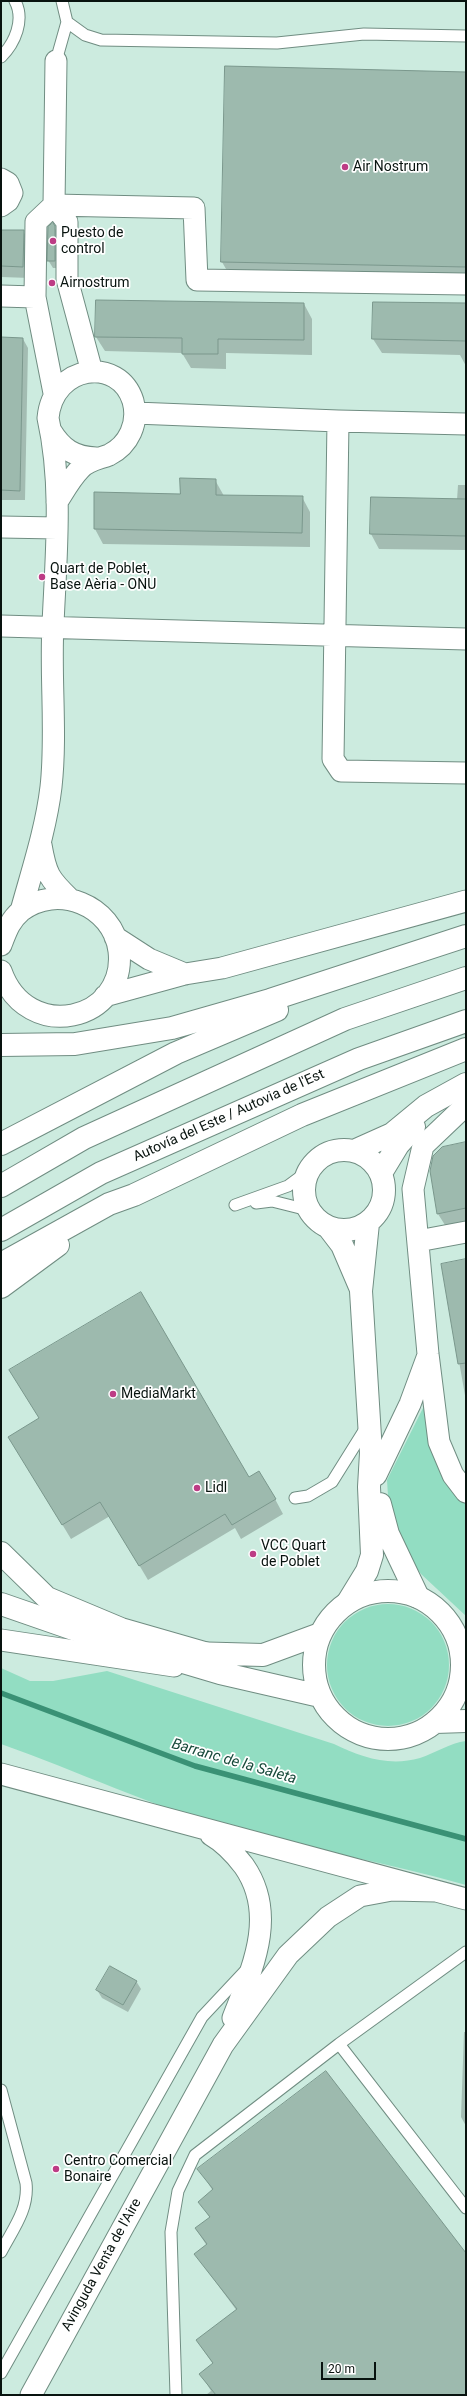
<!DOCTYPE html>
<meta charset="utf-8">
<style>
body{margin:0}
#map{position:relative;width:467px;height:2396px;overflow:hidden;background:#ccebdf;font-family:Roboto,sans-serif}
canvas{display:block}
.frame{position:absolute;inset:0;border:2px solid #08130f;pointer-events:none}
.scale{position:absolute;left:321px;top:2362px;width:55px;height:18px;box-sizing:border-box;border:2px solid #08130f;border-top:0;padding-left:5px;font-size:12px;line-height:14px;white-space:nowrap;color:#08130f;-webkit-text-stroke:3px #fff;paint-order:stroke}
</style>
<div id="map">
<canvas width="467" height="2396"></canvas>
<div class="frame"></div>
<div class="scale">20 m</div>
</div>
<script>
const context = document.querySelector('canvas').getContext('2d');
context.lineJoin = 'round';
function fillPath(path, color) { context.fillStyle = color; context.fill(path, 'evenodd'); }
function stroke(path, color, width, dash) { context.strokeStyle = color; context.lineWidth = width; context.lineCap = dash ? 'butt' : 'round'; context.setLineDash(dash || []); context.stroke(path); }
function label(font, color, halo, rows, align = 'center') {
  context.font = font + ' Roboto,sans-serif'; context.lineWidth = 3.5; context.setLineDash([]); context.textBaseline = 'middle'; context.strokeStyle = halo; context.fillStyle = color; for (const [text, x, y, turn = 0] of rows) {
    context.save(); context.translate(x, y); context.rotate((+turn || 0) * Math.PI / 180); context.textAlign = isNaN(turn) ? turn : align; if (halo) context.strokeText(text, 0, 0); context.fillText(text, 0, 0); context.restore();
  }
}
fillPath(new Path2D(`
 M429 1396 461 1499 466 1504V1616L421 1574 405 1552 388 1496 387 1480Z
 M327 1665a61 61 0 1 1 122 0a61 61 0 1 1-122 0Z
 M1 1668 30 1681H53L107 1671 334 1744C361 1757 389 1767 420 1758 435 1753 450 1743 466 1741V1885C388 1863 309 1849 231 1828 152 1807 78 1771 1 1744Z`), '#92ddc2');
fillPath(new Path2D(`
 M466 73V282L230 276 222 262Z
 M54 227 59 235V268H53L48 260Z
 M1 231H23L30 243V278L1 277Z
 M304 304 312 319V355L226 353V369L191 368 182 353 105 351 96 337Z
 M466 305V366L460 355 382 353 373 339Z
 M1 338 23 339 28 348 25 500H1Z
 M215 480 224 496 302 497 310 512V547L103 544 95 529Z
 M458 485H466V550L379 549 371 534 457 500Z
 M466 1143V1221L445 1225 438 1214Z
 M466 1260V1401L442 1265Z
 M40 1419 248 1478 275 1499 283 1514 241 1539 235 1528 148 1580 110 1516 71 1539 18 1451Z
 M136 1981 141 1989 128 2012 102 1998 97 1990Z
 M464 2032H466V2126L461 2117Z
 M199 2169 466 2255V2395H206L211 2391 201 2374 213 2364 197 2341 237 2311 195 2254 207 2246 196 2229 210 2218 199 2202 213 2191Z`), '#0003');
stroke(new Path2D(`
 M1 1693 195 1766 466 1839`), '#3a9175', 5.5);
const building = new Path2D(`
 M225 66 466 72V267L221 262Z
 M53 223 55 226V261H47L48 227Z
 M1 230H24L23 267 1 266Z
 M96 300 304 303V340L218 339V354H182V338L95 337Z
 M373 302 466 303V341L372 339Z
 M1 337 23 338 20 491 1 490Z
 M180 478 216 479V495L303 496 302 533 94 529V492L180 494Z
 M371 497 466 499V536L370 534Z
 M466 1142V1208L437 1214 430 1171 433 1156 442 1147Z
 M466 1259V1363L458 1364 441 1264Z
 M141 1292 249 1477 259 1471 276 1499 232 1525 225 1514 139 1566 100 1502 62 1525 8 1437 39 1418 9 1370Z
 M110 1966 137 1981 123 2005 96 1990Z
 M326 2071 466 2253V2395H216L199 2374 213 2363 196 2340 237 2309 194 2254 207 2244 195 2228 210 2217 198 2202 213 2189 197 2169Z`);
fillPath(building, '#9dbaae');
stroke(building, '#7a978c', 1);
const service = new Path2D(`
 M62 1 67 22 85 35 101 40 277 43 364 34 466 36
 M1 57C15 43 25 20 15 1
 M56 61 67 22
 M256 1203 272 1201 308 1210
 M235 1205 288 1186 307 1172
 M295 1498 308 1496 332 1482 367 1426
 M339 2044 466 2208
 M1 2090 26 2183C29 2209 13 2229 1 2252
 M1 2373 202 2017 247 1969
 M176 2395 171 2232 178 2191 195 2155 339 2044 466 1952`);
const minor = new Path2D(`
 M56 61 54 205 67 222V279L92 372
 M1 179 8 183 12 193 8 201 1 206
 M1 296 35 297
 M54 393 35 297 36 222 54 205 194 208 197 280 466 284
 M135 413 338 421 466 424
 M338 421 333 759 341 771 466 773
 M51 431C62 449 74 457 96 458
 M1 527 57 528
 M1 626 466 639
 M41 845C46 874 49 879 70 899
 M21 911C32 871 46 829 51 787 57 733 50 678 53 624 56 556 63 485 48 418 53 364 119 356 133 401 139 423 129 445 109 455 99 459 88 460 80 469 71 478 64 491 57 502
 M115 937 149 959 185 974
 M1 945C6 932 10 920 21 911 57 883 113 905 119 951 127 1021 27 1045 1 971
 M105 996 185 974 222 968 466 901
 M466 1105 423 1146 413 1189 428 1354 439 1442 453 1475 466 1492
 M418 1241 466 1232
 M376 1475 410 1404 427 1358
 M1 1640 174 1666
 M1 1774 466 1899
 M211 1835C225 1843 234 1853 244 1866 278 1915 252 1969 233 2018
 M31 2395 223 2045 288 1955 328 1917 360 1896 392 1890 436 1891`);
const tertiary = new Path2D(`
 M304 1190a40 40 0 1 1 80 0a40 40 0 1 1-80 0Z
 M354 1151 392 1134 426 1106 466 1084
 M381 1173 398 1145 414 1127
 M329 1228 342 1245 360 1287
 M380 1504 388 1534 418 1597
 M348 1602 367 1571 372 1555 369 1487 371 1453 361 1291 368 1223`);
const secondary = new Path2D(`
 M314 1665a74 74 0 1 1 148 0a74 74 0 1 1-148 0Z
 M1 1604 82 1632 220 1673 320 1696
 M189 1653 263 1655 320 1634
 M435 1722 466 1721`);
const motorway = new Path2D(`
 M1 1045 75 1044 172 1028 270 1000 466 936
 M1 1144 176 1053 277 1010
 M1 1186 84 1138 345 1019 466 978
 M1 1230 101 1173 359 1059 466 1021
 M1 1264 109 1204 134 1195 302 1115 466 1049
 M1 1287 58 1245
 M1 1553 47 1598 121 1629 208 1654`);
stroke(service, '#708d82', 13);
stroke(minor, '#708d82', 23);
stroke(tertiary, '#708d82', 24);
stroke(secondary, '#708d82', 24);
stroke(motorway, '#708d82', 24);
stroke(service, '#fff', 11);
stroke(minor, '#fff', 21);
stroke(tertiary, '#fff', 22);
stroke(secondary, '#fff', 22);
stroke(motorway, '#fff', 22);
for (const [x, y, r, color] of [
 [345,167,4,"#bd3c85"],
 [53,241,4,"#bd3c85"],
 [52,283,4,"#bd3c85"],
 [42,577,4,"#bd3c85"],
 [113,1394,4,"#bd3c85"],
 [197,1488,4,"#bd3c85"],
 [253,1554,4,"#bd3c85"],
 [56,2169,4,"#bd3c85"]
]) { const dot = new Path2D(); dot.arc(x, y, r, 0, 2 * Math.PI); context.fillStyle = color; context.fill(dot); stroke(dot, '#fff', 1.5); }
label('14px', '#08130f', '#fff', [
 ["Air Nostrum",353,167],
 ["Puesto de",61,233],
 ["control",61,249],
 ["Airnostrum",60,283],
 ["Quart de Poblet,",50,569],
 ["Base Aèria - ONU",50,585],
 ["MediaMarkt",121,1394],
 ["Lidl",205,1488],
 ["VCC Quart",261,1546],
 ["de Poblet",261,1562],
 ["Centro Comercial",64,2161],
 ["Bonaire",64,2177]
], 'left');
label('14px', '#08130f', '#fff', [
 ["Autovía del Este / Autovia de l'Est",229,1116,-24],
 ["Avinguda Venta de l'Aire",102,2265,-61]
]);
label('italic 15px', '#184a3b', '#fff', [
 ["Barranc de la Saleta",234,1762,16]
]);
</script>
